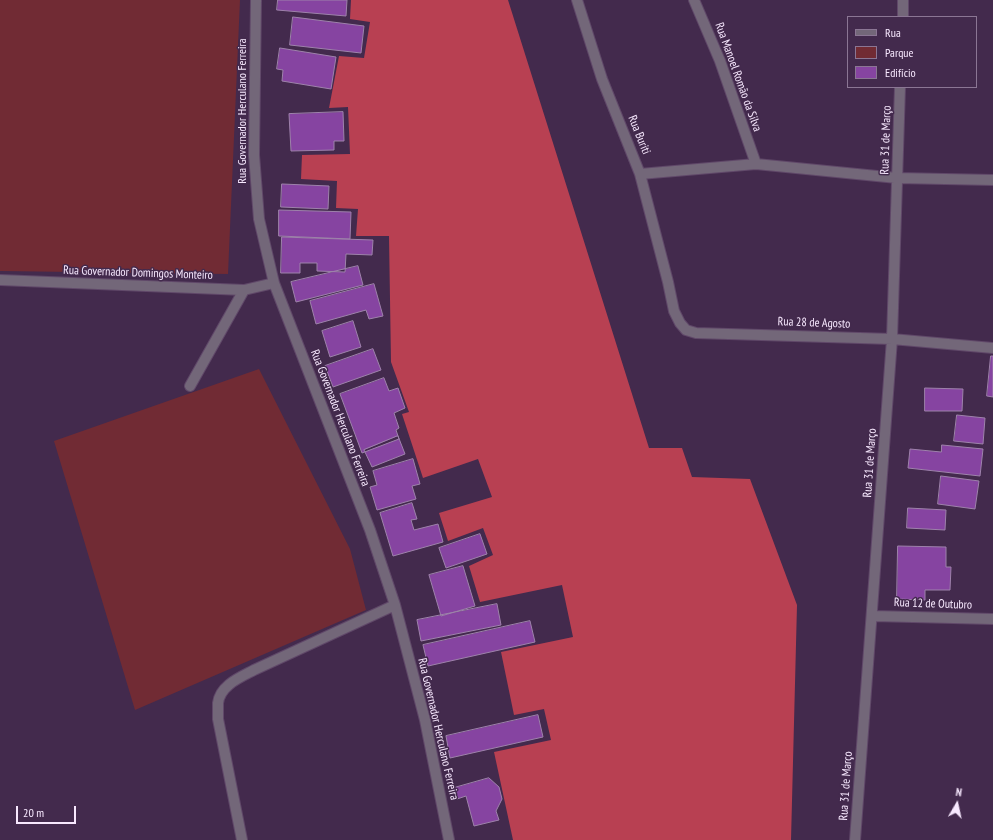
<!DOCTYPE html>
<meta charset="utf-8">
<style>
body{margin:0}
#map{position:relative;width:993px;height:840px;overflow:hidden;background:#432a4d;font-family:"PT Sans Narrow",sans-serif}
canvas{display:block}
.legend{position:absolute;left:847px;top:16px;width:130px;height:72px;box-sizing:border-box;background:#432a4d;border:1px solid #8b7694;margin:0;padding:5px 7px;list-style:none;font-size:12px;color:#f7e8fe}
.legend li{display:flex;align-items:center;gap:8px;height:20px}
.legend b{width:20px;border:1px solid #8b7694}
.north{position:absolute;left:937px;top:784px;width:40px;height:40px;-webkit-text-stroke:3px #432a4d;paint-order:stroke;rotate:9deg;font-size:11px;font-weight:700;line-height:16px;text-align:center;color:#f7e8fe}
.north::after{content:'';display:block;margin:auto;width:14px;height:18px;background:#f7e8fe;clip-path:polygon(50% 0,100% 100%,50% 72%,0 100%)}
.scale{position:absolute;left:16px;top:806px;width:60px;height:18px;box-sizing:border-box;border:2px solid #f7e8fe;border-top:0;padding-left:5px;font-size:12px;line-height:14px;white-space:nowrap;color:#f7e8fe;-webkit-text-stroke:3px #432a4d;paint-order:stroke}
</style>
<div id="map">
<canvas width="993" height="840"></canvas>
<ul class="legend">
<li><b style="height:5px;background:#736779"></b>Rua</li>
<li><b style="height:11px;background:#712b34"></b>Parque</li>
<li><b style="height:11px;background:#8644a1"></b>Edifício</li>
</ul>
<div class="north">N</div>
<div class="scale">20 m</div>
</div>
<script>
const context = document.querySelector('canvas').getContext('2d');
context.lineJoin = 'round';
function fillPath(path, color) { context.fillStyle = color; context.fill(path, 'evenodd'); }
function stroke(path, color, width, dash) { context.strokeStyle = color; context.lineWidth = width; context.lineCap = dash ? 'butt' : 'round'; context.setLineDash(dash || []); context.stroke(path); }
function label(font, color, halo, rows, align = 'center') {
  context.font = font + ' "PT Sans Narrow",sans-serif'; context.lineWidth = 3; context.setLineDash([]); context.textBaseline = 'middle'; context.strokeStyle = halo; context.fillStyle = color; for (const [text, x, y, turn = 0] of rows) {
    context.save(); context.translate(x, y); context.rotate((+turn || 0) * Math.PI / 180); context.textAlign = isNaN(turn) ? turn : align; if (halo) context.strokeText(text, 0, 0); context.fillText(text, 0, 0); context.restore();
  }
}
fillPath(new Path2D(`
 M0 0H240L228 274 0 271Z
 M259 369 350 549 366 610 135 710 54 441Z`), '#712b34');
fillPath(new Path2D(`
 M351 0H508L649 448H682L692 477 750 479 797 605 791 840H513L494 752 551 740 544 709 514 715 501 652 573 637 562 585 480 602 469 566 493 555 483 528 448 541 439 513 492 497 478 459 423 478 402 414 409 412 391 362 389 236H356L358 209 336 208 337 181 301 179 302 155 350 154 348 107 329 108 339 56 364 58 370 22 350 19Z`), '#b84052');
const building = new Path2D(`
 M278 0H347L346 16 277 10Z
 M293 17 364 26 361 53 290 45Z
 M280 48 336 57 331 89 282 81 283 70 277 69Z
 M343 112 344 141H334V150L291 151 289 114Z
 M282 184 329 186 328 209 281 207Z
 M279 210 351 212 350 239 279 236Z
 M282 237 373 240 372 255 346 254 345 272 317 271V263H300V273H281Z
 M358 266 363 285 296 302 291 282Z
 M374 284 383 316 369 319 366 310 316 324 310 301Z
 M353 321 361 347 330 357 322 331Z
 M373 349 381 370 333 387 325 366Z
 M991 356H993V397L987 396Z
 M384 378 389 391 398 388 405 408 394 413 399 428 396 430 399 439 362 453 340 394Z
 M925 388 963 389 962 411H925Z
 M957 415 985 418 983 444 954 441Z
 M398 436 405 454 372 467 364 450Z
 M942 445 983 449 980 476 908 468 910 449 941 452Z
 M413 459 420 484 412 486 416 499 377 510 370 487 377 485 373 471Z
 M941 476 979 481 975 509 938 504Z
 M412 503 417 519 411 520 414 530 438 524 443 542 393 556 380 513Z
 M908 508 946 510 945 530 907 528Z
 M480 534 487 554 446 568 439 548Z
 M898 546 946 547V567H951L950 590H925V600L897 599Z
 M463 566 475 606 441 616 429 575Z
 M497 604 501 625 421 641 417 620Z
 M530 621 535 642 428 666 423 645Z
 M538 715 543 737 450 758 446 736Z
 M489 778 499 787 502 799 496 811 499 820 474 826 466 796 457 799 454 788Z`);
fillPath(building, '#8644a1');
stroke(building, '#9e82ab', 1);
const street = new Path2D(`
 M256 0 254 155 259 219 274 283 370 530 395 605 425 720 449 840
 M577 0 602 79 640 174 668 282 674 311 680 323 686 330 696 333 892 339 993 348
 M694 0 720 61 756 164
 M903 17V0
 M640 174 756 164 897 178 993 180
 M0 280 244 290 274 283
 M190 386 244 290
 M873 616 993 619
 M242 840 218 719C218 714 218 708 218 703 220 685 241 677 254 670L395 605
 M855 840 892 339 900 87`);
stroke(street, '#604869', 12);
stroke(street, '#736779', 10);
label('12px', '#f7e8fe', '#432a4d', [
 ["Rua Manoel Romão da Silva",738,77,70],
 ["Rua Governador Herculano Ferreira",243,111,-90],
 ["Rua Buriti",639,135,68],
 ["Rua 31 de Março",886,140,-88],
 ["Rua Governador Domingos Monteiro",138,273,2],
 ["Rua 28 de Agosto",814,323,2],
 ["Rua Governador Herculano Ferreira",340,418,69],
 ["Rua 31 de Março",870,463,-86],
 ["Rua 12 de Outubro",933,604,2],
 ["Rua Governador Herculano Ferreira",438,729,77],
 ["Rua 31 de Março",846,786,-86]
]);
</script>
